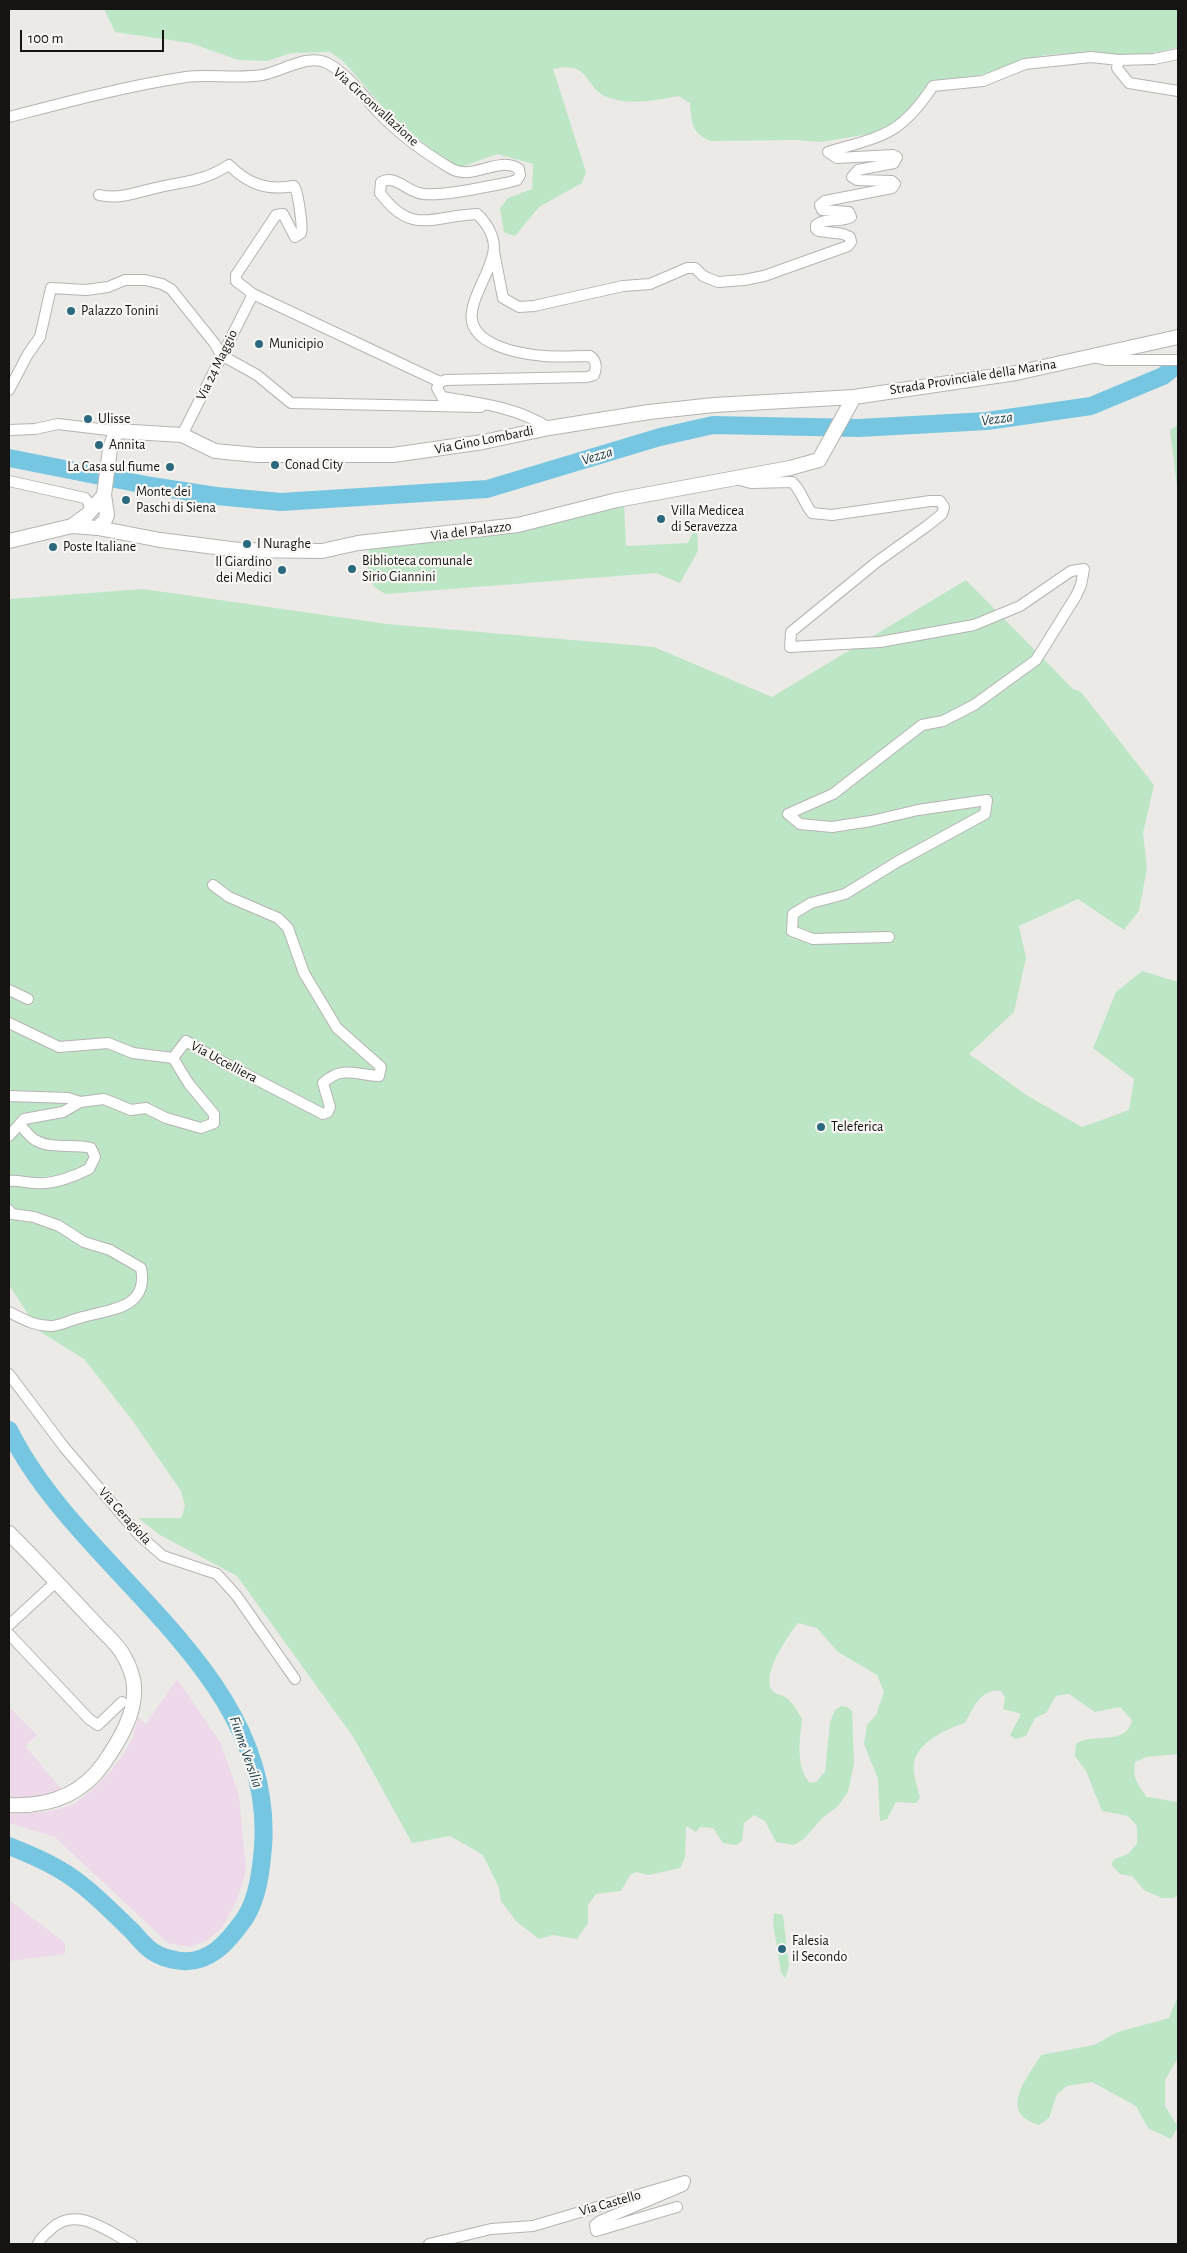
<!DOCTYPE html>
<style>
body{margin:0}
#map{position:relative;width:1187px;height:2253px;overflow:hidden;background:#ebeae6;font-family:"Alegreya Sans",sans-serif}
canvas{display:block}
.frame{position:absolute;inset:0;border:10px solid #151413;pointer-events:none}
.scale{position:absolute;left:20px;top:30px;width:144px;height:22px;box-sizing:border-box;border:2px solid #151413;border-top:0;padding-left:6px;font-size:15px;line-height:18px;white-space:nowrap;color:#151413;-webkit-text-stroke:4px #f8f7f3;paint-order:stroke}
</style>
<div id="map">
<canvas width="1187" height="2253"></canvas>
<div class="frame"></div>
<div class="scale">100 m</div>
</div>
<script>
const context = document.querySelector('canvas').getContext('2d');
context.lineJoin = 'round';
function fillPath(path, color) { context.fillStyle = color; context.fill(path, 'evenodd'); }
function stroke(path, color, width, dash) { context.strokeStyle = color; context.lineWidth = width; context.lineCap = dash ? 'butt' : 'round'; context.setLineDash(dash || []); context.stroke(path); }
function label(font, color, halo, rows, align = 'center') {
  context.font = font + ' "Alegreya Sans",sans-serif'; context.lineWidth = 4.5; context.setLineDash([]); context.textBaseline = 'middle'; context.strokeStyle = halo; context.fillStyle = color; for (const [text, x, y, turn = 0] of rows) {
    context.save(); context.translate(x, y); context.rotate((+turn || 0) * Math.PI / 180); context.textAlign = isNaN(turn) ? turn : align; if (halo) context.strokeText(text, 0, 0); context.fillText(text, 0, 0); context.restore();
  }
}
fillPath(new Path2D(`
 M177 1679 220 1742 239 1795 246 1871 237 1900 222 1928 206 1941 190 1947 168 1943 55 1837 9 1823V1814L47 1812 73 1805 92 1790 109 1773 123 1755 133 1737 138 1717 146 1724Z
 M9 1707 37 1735 25 1746 62 1790 34 1797H9Z
 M9 1900 65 1943V1954L9 1961Z`), '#edd9e9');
fillPath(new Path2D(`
 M104 9H1178V47C1137 61 1090 50 1046 55 1020 59 1007 68 984 74 968 79 948 78 931 81L902 118 881 132 821 142 797 140 711 141C691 133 692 123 690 103L679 96C655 100 630 106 607 97 584 88 591 60 553 69L586 172 582 183 539 207 515 236 504 232 500 208 508 198 532 189 533 164 497 154 461 167 444 159 394 120 343 61 330 52 292 53 267 61 239 60 190 43 115 32Z
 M1178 425V495L1170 430Z
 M624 505 626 546 688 543 697 523 698 551 680 583 656 573 386 594C363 583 368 572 369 550L373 547 522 529Z
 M966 580 1073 689 1081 692 1154 785 1143 833 1147 868 1139 911 1124 930 1078 899 1019 926 1026 958 1014 1012 969 1054 1028 1096 1082 1127 1129 1110 1134 1079 1093 1048 1116 992 1142 971 1178 982V1754L1147 1757 1135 1762C1132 1778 1138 1785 1147 1797L1178 1802V1894L1174 1898H1162L1144 1890 1132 1876 1120 1874 1111 1864 1115 1859 1128 1854 1137 1844V1826L1128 1816 1102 1811 1086 1771 1075 1756 1076 1744C1091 1732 1127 1747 1132 1720L1120 1707 1095 1712 1069 1694 1056 1696 1046 1713 1035 1718 1026 1736 1015 1739 1010 1735 1021 1714 1003 1709 1005 1697 1001 1691C981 1688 973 1708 965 1723 947 1729 918 1741 914 1763 912 1773 918 1788 920 1798L916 1803 896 1802 887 1819 880 1821 878 1779 864 1744 867 1725 876 1715 884 1692 877 1675 838 1652 817 1628 798 1623C788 1636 761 1674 772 1690 775 1695 781 1694 785 1697 792 1701 798 1712 802 1719 800 1738 795 1767 810 1783L816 1782 825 1772 830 1722 835 1710 841 1706 847 1707 852 1711 854 1763 848 1792 837 1807 822 1818 805 1838 794 1845 776 1842 765 1821 754 1815 744 1823 742 1841 736 1845 723 1843 713 1828 700 1827 696 1832 686 1826 685 1857 680 1868 649 1875 636 1872 630 1875 621 1891 596 1894 588 1905V1923L577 1939 552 1935 539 1939 516 1921 501 1901 499 1888 483 1855 450 1836 412 1843 354 1738 237 1576 160 1535 138 1518H181L185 1506 181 1491 132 1420 84 1359 39 1331 9 1285V599L143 589 387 624 654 647 772 697Z
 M774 1913 783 1915 789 1966 785 1978 781 1972 773 1923Z
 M1178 1996V2058L1165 2080V2106L1178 2127 1171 2139 1148 2128 1136 2106 1092 2082 1067 2086 1057 2094 1049 2118 1039 2125C997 2112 1027 2079 1041 2055L1094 2045 1118 2032 1169 2018Z`), '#bde6c7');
stroke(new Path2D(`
 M9 458 151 486 216 496 281 502 487 489 660 437 713 425 859 428 987 421 1091 406 1163 376 1178 364
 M9 1430C80 1574 276 1669 263 1847 261 1870 258 1898 245 1918 228 1942 208 1967 175 1960 169 1959 160 1956 155 1953 147 1949 139 1939 133 1932 116 1916 100 1899 82 1885 60 1867 34 1856 9 1846`), '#76c6e2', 18);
const street = new Path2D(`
 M1119 60 1117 68 1129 83 1178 91
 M9 117C67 102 126 86 186 77 211 74 237 79 262 75 281 72 308 53 327 63 348 74 362 95 378 112 399 134 425 153 450 168 473 182 497 155 519 169L520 175 517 180 506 183C483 187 447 196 424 194 407 193 397 174 381 182L380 193C412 236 431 216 477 214 487 223 497 239 493 254 489 274 475 291 472 311 466 345 520 354 544 356 559 357 575 356 590 356 597 361 597 367 594 375L587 377 446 380 440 382 437 388 442 397C479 403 517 407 549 428
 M99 195C120 200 136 192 156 188 185 181 202 182 229 165 248 184 267 191 294 186 298 191 303 227 301 233L295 237 283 214 276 215 236 275V281L253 294 440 382
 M494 252 503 298 519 307 534 306 623 286 650 284 687 268H695L703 276 718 282 744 280 764 276 848 246 851 242 850 237 843 234 819 231 816 229V225C825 217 840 223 851 217L849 212 822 210 820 205 825 201 892 188 895 184 892 181 857 180 852 177 858 170 894 163 897 157 893 155 837 158 828 152C882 136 900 136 933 86L983 81 1025 64 1091 57 1119 60 1154 59 1178 54
 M1093 357 1106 360H1178
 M9 390 28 354 40 337 51 288 86 290 108 287 125 280H145L162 284 171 289 215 344 221 355 257 375 291 403 481 407
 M9 430 35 429 58 424 116 431
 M182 435 253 294
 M736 479 751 483 792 482C802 491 803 502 812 513L832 515 930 501H940L944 507 942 514 927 526 878 561 791 632 790 647 880 642 974 625 1020 606 1071 571 1084 569 1081 585 1076 596 1036 660 974 705 943 721 922 725 833 794 788 814 800 824 832 827 871 821 918 810 987 800 985 814 897 862 845 894 811 903 793 914 792 931 813 939 889 937
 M9 481 85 498 89 503 90 512
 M9 990 28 999
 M9 1023 59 1047 108 1043 133 1053 173 1058
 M173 1058 186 1041 213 1057 323 1114 328 1112 330 1107 323 1083C343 1065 356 1075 379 1076L381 1067 337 1028 304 973 288 928 278 918 229 897 213 885
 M9 1096 68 1098 80 1102
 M9 1136 24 1119 63 1112 80 1102 104 1099 131 1110 146 1108 166 1118 201 1128 214 1123V1114L189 1084 173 1058
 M9 1181C19 1180 26 1183 36 1183 52 1185 75 1176 89 1169L95 1157 91 1148C73 1143 52 1150 35 1140 30 1137 25 1130 21 1126
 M9 1210 12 1214 34 1217 59 1226 84 1242 110 1250 141 1268C149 1308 112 1309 83 1317 73 1319 62 1325 53 1326 36 1327 23 1319 9 1312
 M9 1374 64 1447 139 1535 163 1556 217 1574 236 1595 295 1679
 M9 1625 57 1581
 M9 1634 89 1719 98 1725 122 1702
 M38 2244C40 2238 46 2234 51 2229 76 2205 107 2231 132 2244
 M429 2244 491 2229 533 2226 685 2181 683 2186 600 2221 595 2225 596 2231 677 2207`);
const secondary = new Path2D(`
 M72 526 87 515 104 495
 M98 528 105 520 107 515 104 495 110 449 116 431 182 435 215 451 257 455H393L483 442 549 428 649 412 714 405 854 397 1016 373 1178 337
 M9 541 72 526 98 528 160 540 239 550 322 551 358 543 518 525 617 500 790 468 819 460 854 397
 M9 1533C39 1563 67 1593 96 1624 106 1635 118 1644 125 1658 129 1665 134 1679 134 1687 136 1714 119 1741 104 1763 81 1796 48 1807 9 1805`);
stroke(street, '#b5b4b1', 12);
stroke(secondary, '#b5b4b1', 16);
stroke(street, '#fff', 10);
stroke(secondary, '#fff', 14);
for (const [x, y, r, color] of [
 [71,311,5,"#2b697f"],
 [259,344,5,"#2b697f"],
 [88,419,5,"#2b697f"],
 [99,445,5,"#2b697f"],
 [275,465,5,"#2b697f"],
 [170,467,5,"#2b697f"],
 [126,500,5,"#2b697f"],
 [661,519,5,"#2b697f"],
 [247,544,5,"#2b697f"],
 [53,547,5,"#2b697f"],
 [352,569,5,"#2b697f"],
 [282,570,5,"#2b697f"],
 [821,1127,5,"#2b697f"],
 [782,1949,5,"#2b697f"]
]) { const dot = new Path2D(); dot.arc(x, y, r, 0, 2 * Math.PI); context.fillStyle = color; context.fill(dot); stroke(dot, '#f8f7f3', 2); }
label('14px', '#151413', '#f8f7f3', [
 ["Via Circonvallazione",376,107,42],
 ["Via 24 Maggio",217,365,-64],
 ["Strada Provinciale della Marina",973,377,-9],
 ["Via Gino Lombardi",484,440,-11],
 ["Via del Palazzo",471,531,-7],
 ["Via Uccelliera",224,1062,28],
 ["Via Ceragiola",125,1516,48],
 ["Via Castello",610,2203,-16]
]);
label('14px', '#151413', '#f8f7f3', [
 ["Palazzo Tonini",81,311],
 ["Municipio",269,344],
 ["Ulisse",98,419],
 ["Annita",109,445],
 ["Conad City",285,465],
 ["La Casa sul fiume",160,467,"right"],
 ["Monte dei",136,492],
 ["Paschi di Siena",136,508],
 ["Villa Medicea",671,511],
 ["di Seravezza",671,527],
 ["I Nuraghe",257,544],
 ["Poste Italiane",63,547],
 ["Biblioteca comunale",362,561],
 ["Sirio Giannini",362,577],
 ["Il Giardino",272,562,"right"],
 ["dei Medici",272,578,"right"],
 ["Teleferica",831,1127],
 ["Falesia",792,1941],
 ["il Secondo",792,1957]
], 'left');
label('italic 15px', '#183d49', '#f8f7f3', [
 ["Vezza",997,419,-7],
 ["Vezza",597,456,-17],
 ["Fiume Versilia",246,1752,71]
]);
</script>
